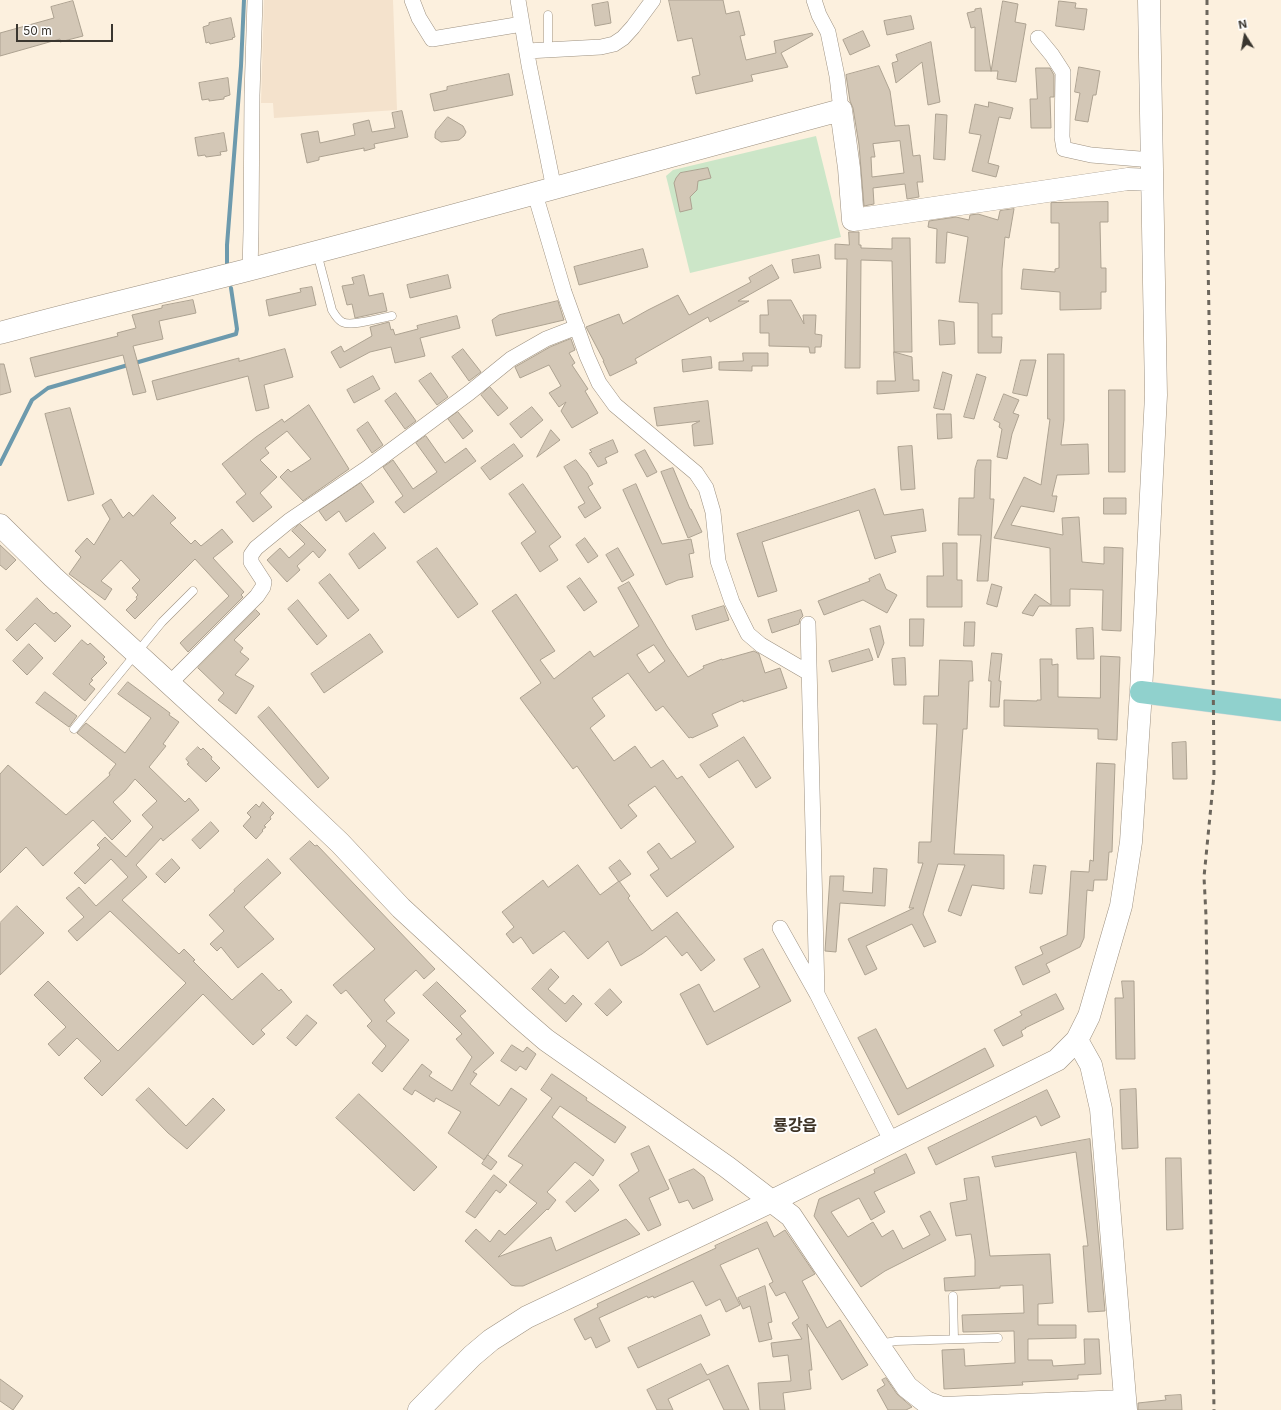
<!DOCTYPE html>
<meta charset="utf-8">
<style>
body{margin:0}
#map{position:relative;width:1281px;height:1410px;overflow:hidden;background:#fcf0de;font-family:Inter,sans-serif}
canvas{display:block}
.north{position:absolute;left:1225px;top:16px;width:40px;height:40px;-webkit-text-stroke:3px #fff;paint-order:stroke;rotate:349deg;font-size:11px;font-weight:700;line-height:16px;text-align:center;color:#3a362f}
.north::after{content:'';display:block;margin:auto;width:14px;height:18px;background:#3a362f;clip-path:polygon(50% 0,100% 100%,50% 72%,0 100%)}
.scale{position:absolute;left:16px;top:24px;width:97px;height:18px;box-sizing:border-box;border:2px solid #3a362f;border-top:0;padding-left:5px;font-size:12px;line-height:14px;white-space:nowrap;color:#3a362f;-webkit-text-stroke:3px #fff;paint-order:stroke}
</style>
<div id="map">
<canvas width="1281" height="1410"></canvas>
<div class="north">N</div>
<div class="scale">50 m</div>
</div>
<script>
const context = document.querySelector('canvas').getContext('2d');
context.lineJoin = 'round';
function fillPath(path, color) { context.fillStyle = color; context.fill(path, 'evenodd'); }
function stroke(path, color, width, dash) { context.strokeStyle = color; context.lineWidth = width; context.lineCap = dash ? 'butt' : 'round'; context.setLineDash(dash || []); context.stroke(path); }
function label(font, color, halo, rows, align = 'center') {
  context.font = font + ' Inter,"Noto Sans KR",sans-serif'; context.lineWidth = 4; context.setLineDash([]); context.textBaseline = 'middle'; context.strokeStyle = halo; context.fillStyle = color; for (const [text, x, y, turn = 0] of rows) {
    context.save(); context.translate(x, y); context.rotate((+turn || 0) * Math.PI / 180); context.textAlign = isNaN(turn) ? turn : align; if (halo) context.strokeText(text, 0, 0); context.fillText(text, 0, 0); context.restore();
  }
}
fillPath(new Path2D(`
 M264 0H393L397 110 274 118 273 103H261Z`), '#f4e2cc');
fillPath(new Path2D(`
 M816 136 841 237 690 273 666 176 673 170Z`), '#cce6c8');
stroke(new Path2D(`
 M227 269V245L241 66 244 0
 M0 464 32 400 48 388 236 334 237 329 231 288`), '#6d9aad', 4);
const building = new Path2D(`
 M669 0H723L726 14 739 11 745 35 740 36 746 60 776 53 774 41 812 33 813 35 781 53 788 67 751 75 753 81 696 94 692 77 700 75 692 38 678 41Z
 M73 1 83 36 60 42V39L0 56V33L54 18 51 7Z
 M1003 1 1018 4 1015 22 1026 24 1016 82 997 79 998 71H975V27L971 28 967 13 975 11V9L981 8 991 71Z
 M1059 1 1076 3 1075 8 1087 9 1084 30 1056 26Z
 M608 2 611 23 595 26 592 5Z
 M911 16 914 29 887 35 884 21Z
 M231 18 235 37 232 38 233 39 210 44 209 42 206 43 203 27 209 25V23Z
 M863 31 870 46 850 55 843 40Z
 M931 42 940 102 928 105 922 62 896 83 892 63 898 61 896 55Z
 M879 66 890 91 895 126 909 125 913 156 920 155 923 182H917L919 197 907 199 905 184 873 188 874 204 864 206 859 145 853 108 850 101 846 75ZM900 141 904 173 872 177 871 157H875L873 144Z
 M1079 67 1100 71 1096 95H1093L1088 122 1075 120 1080 93 1075 92Z
 M1036 68H1050L1054 75V97H1050L1051 128H1031L1030 99H1037Z
 M509 74 513 95 434 111 430 94 447 90V87Z
 M228 78 230 95 224 97V99L209 101V99L202 100 199 83Z
 M989 102 1013 108 1010 119 999 117 988 163 999 166 996 177 972 171 981 135 969 133 975 104 988 107Z
 M402 111 408 137 374 144 375 148 364 151V148L319 157V160L307 163 301 134 318 131 320 143 355 135 353 124 369 120 372 132 395 128 392 113Z
 M936 114 947 115 945 160 934 159Z
 M448 117 463 126 466 132 464 136 459 140 441 142 435 138V134L436 131Z
 M224 133 227 151 220 152 221 155 206 157 205 155 198 156 195 138Z
 M708 168 711 178 698 181 697 190 690 197 692 209 680 212 674 183 676 178 680 173Z
 M1108 202V222H1100L1101 268H1106V292H1101V309L1060 310V292L1021 289 1023 269 1055 272V269L1059 268V223H1051V203Z
 M1014 209 1009 238 1005 237 1002 269V314H992V337H1002L1001 353H978V303L959 302 968 237 947 232 945 263H936L937 229 928 227 929 221 956 217 969 220 970 215 978 214 998 220 1000 211Z
 M849 232H859V245H861V248L892 249V238H910L912 352H894L892 261 861 260 860 368H845L847 259H835V244L849 245Z
 M643 249 648 267 579 285 574 267Z
 M819 255 821 268 794 273 792 260Z
 M772 265 779 278 738 301H749L710 322 708 317 635 359 637 363 610 376 603 361H604L586 327 619 314 623 324 648 310 678 295 689 315 751 282 749 278Z
 M364 275 369 296 383 293 387 311 355 318 352 304 347 305 342 286 354 284 352 278Z
 M448 275 451 288 410 298 407 285Z
 M312 287 316 305 269 316 266 300 301 292 300 289Z
 M193 300 196 313 159 321 163 339 133 346 146 392 133 395 123 355 35 377 30 358 118 336 117 333 136 328 132 315 162 308V306Z
 M768 300H791L804 324 803 315H816L815 334 822 335 821 347H815V353H810L809 347 769 346V333H760V315H768Z
 M558 301 564 320 496 336 492 320 499 315Z
 M457 316 460 328 420 338 425 356 395 363 391 347 370 352 340 368 331 352 341 346 344 352 372 336 370 327 389 322 391 330 393 329 395 335 418 329 417 326Z
 M939 320 954 322 955 344 940 345Z
 M571 339 575 350 569 353 575 363 572 365 588 389 585 391 598 413 572 428 561 411 566 402 559 407 549 393 561 386 549 365 520 378 515 367 550 347Z
 M285 349 293 377 264 385 269 408 256 411 248 376 157 400 152 381 239 358V361Z
 M463 349 481 372 469 381 452 357Z
 M894 352 912 357 913 380H919V391L877 394V381H895Z
 M743 353H768V366H752V371L719 370V362L743 361Z
 M1048 354H1064V420L1061 445 1088 444 1089 474 1057 475 1052 496H1057L1054 512 1021 506 1011 525 1063 535 1062 518 1079 517 1082 562 1104 564V547L1123 548 1121 631 1102 630 1103 590 1070 589V606H1039L1033 616 1022 613 1035 594 1051 605 1050 548 994 538 1024 477 1041 485 1050 419H1048Z
 M711 357 712 368 683 372 682 360Z
 M1021 360H1036L1027 396 1013 393Z
 M0 364H4L11 392 0 395Z
 M943 372 952 375 944 410 934 408Z
 M431 373 448 397 437 405 419 381Z
 M977 374 986 377 974 419 964 417Z
 M373 376 380 389 354 403 347 390Z
 M490 387 508 408 498 416 481 395Z
 M1109 390H1125V472H1109Z
 M396 393 416 421 405 429 385 401Z
 M1004 394 1019 400 1013 413 1019 415 1012 434 1007 459 997 457 1002 429 999 427 1000 423 994 420Z
 M708 401 713 444 694 446 692 425 700 421 657 426 654 408Z
 M309 405 349 469 303 501 280 477 288 469 291 472 311 459 287 431 265 448 269 453 260 460 277 477 260 493 272 507 253 522 236 502 246 494 222 464 256 437 282 419 284 422Z
 M532 407 543 420 521 438 510 424Z
 M70 408 94 494 68 501 45 414Z
 M458 412 473 431 463 439 448 419Z
 M937 414H951L952 438 938 439Z
 M368 422 383 445 372 453 357 430Z
 M551 430 560 440 537 457Z
 M426 436 445 463 466 448 476 461 404 513 395 502 403 496 383 467 393 460 413 489 437 472 416 443Z
 M613 440 618 452 605 458 607 463 598 467 589 453 592 452 590 450Z
 M514 444 523 456 490 480 481 468Z
 M912 446 915 489 901 490 898 447Z
 M645 450 657 472 647 477 635 455Z
 M576 460 587 473 593 484 588 487 601 508 585 518 578 507 585 503 564 467Z
 M978 460H991L990 499H994L988 581H977L981 535H958L959 498H974L975 469Z
 M673 468 690 509H691L702 532 688 538 661 472Z
 M361 483 374 502 346 522 339 511 326 521 319 511Z
 M523 484 561 537 549 546 558 560 540 572 521 543 536 532 509 494Z
 M636 484 662 544 691 539 694 553 689 554 693 577 678 580 666 585 623 490Z
 M875 489 884 515 923 509 926 531 891 536 896 552 875 559 859 510 762 542 777 591 758 597 737 534Z
 M153 495 176 518 170 523 191 544 195 540 201 546 222 529 233 542 213 558 244 592 241 595 243 597 188 652 180 643 229 596 195 559 135 619 126 610 137 599 136 597 138 595 132 588 140 580 121 560 101 581 112 589 105 600 69 574 81 557 75 551 87 538 94 545 110 519 102 505 111 499 123 518 129 512 133 516Z
 M1104 498H1126V514H1104Z
 M300 524 326 550 319 558 313 551 297 566 300 570 287 582 267 560 280 548 289 558 305 544 292 531Z
 M374 533 386 548 359 569 349 554Z
 M585 538 598 556 588 563 576 545Z
 M943 543H957V580H962V607H927V576H943Z
 M0 545 16 560 6 570 0 565Z
 M437 548 478 604 458 618 417 562Z
 M618 548 634 575 622 582 606 555Z
 M330 574 359 610 348 619 319 583Z
 M880 574 886 589 897 595 887 613 863 600 824 615 818 601 870 581 869 579Z
 M580 578 597 602 584 611 567 587Z
 M629 582 667 646 688 677 704 668 703 666 722 659V660L754 651 759 654 765 673 780 668 787 688 743 702V700L712 714 718 726 692 738 691 737 689 738 663 706 656 711 628 673 592 698 605 716 590 728 614 761 635 746 651 768 663 760 677 779 682 776 734 847 667 897 650 875 659 869 647 852 659 843 671 859 696 842 655 786 628 805 637 816 621 829 577 766 573 769 520 698 541 683 492 611 516 594 555 651 540 660 554 679 590 651 594 657 639 626 618 588ZM654 645 665 661 649 673 637 655Z
 M992 584 1002 587 997 607 987 604Z
 M37 598 50 611 54 614 56 612 71 626 55 642 35 623 17 641 6 630Z
 M298 600 327 636 317 645 288 609Z
 M724 606 729 620 696 630 692 616Z
 M256 610 260 614 234 640 243 648 240 652 249 659 235 675 254 686 236 714 218 700 224 693 198 668Z
 M801 610 803 616 800 619 799 624 772 633 768 620Z
 M910 619H924L923 646H910Z
 M965 622H975L974 646H964Z
 M880 626 884 643 878 658 870 629Z
 M1093 628 1094 659H1077L1076 629Z
 M370 634 383 652 324 693 311 674Z
 M82 640 88 645 90 643 105 657 103 659 107 663 91 679 93 680 89 684 95 689 85 701 53 674Z
 M29 644 43 658 27 675 13 661Z
 M869 649 873 660 832 672 829 661Z
 M992 653 1002 654 999 681H1001L999 707H990L991 681H989Z
 M1101 656 1120 657 1117 740 1098 739V729L1004 726V700L1037 701V700H1041L1040 659H1052V665L1058 664V697L1100 698Z
 M905 658 906 685H894L892 659Z
 M940 660 972 661 973 681H969L967 729H963L954 854 1004 855V889L972 885 961 916 948 911 965 865 938 864 923 914 936 942 924 947 912 924 866 946 877 969 865 975 848 939 914 908H909L923 863H918L919 842H931L937 724H923L924 696H938Z
 M128 682 170 713 169 715 179 722 163 744 166 746 149 767 185 802 189 798 199 810 163 841 161 838 136 865 147 877 122 900 179 954 184 949 195 960 193 961 232 1000 262 973 279 991 281 989 292 1002 261 1030 265 1034 253 1045 203 994 102 1096 84 1078 101 1061 77 1038 59 1056 48 1044 66 1027 34 995 48 981 118 1051 186 983 110 911 77 941 68 931 84 917 66 898 79 887 96 906 128 877 111 859 85 884 74 873 100 848 97 845 105 837 126 857 153 827 142 815 157 801 135 779 125 791 113 802 131 821 112 840 93 820 43 866 26 847 0 873V774L8 765 66 815 110 775 109 773 116 764 77 733 86 723 125 753 151 718 118 694Z
 M45 692 77 716 69 727 36 703Z
 M269 707 329 778 318 788 258 717Z
 M744 737 771 778 756 788 738 760 709 778 700 765Z
 M1186 742 1187 779H1173L1172 743Z
 M198 747 201 750 203 748 212 757 211 759 220 768 206 782 187 764 189 763 186 759Z
 M1097 763 1115 764 1112 852H1109L1107 880H1094L1093 891 1087 890 1084 938 1080 947 1046 964 1050 972 1023 985 1015 967 1043 954 1040 947 1067 935 1071 871 1089 872 1090 860 1093 861Z
 M263 802 274 813 270 817 271 819 264 826 266 827 262 830 263 831 256 839 243 826 251 817 247 813 256 804 259 807Z
 M211 822 219 831 200 849 192 840Z
 M310 841 315 846 317 845 435 969 424 979 416 970 384 1000 395 1013 386 1021 409 1040 382 1072 372 1063 386 1046 367 1026 372 1021 346 990 341 994 333 985 375 949 290 859Z
 M172 859 180 868 165 883 156 874Z
 M268 859 281 873 244 907 274 939 238 968 221 947 217 951 210 944 224 931 209 915 235 891 234 890Z
 M620 860 631 874 619 882 609 868Z
 M578 865 600 895 619 881 630 896 628 898 652 931 677 912 715 960 701 971 687 952 682 956 666 936 642 954 621 966 608 941 588 959 564 931 533 954 521 937 513 943 506 934 514 927 502 912 543 880 548 887Z
 M1034 865 1046 866 1042 894 1030 893Z
 M874 868 887 869 885 906 840 903 836 952 825 951 830 876H844L843 891 872 893Z
 M17 906 44 933 0 975V923Z
 M763 949 791 1001 707 1045 680 994 699 984 714 1012 760 987 744 959Z
 M551 969 559 977 548 989 565 1004 573 995 582 1004 566 1022 532 989Z
 M1122 981H1134L1135 1059H1116L1115 998H1123Z
 M437 982 466 1011 460 1016 494 1053 473 1072 477 1074 470 1084 499 1106 511 1088 527 1099 484 1160 448 1133 461 1112 436 1098 434 1102 415 1090 412 1095 403 1089 422 1064 432 1072 429 1076 452 1091 472 1057 456 1039 462 1034 423 995Z
 M610 989 622 1002 607 1016 595 1004Z
 M1056 994 1064 1009 1025 1028H1026L1021 1031 1023 1036 1003 1046 994 1030 1022 1015 1020 1012Z
 M307 1015 317 1023 296 1046 287 1038Z
 M876 1029 907 1089 985 1048 994 1066 898 1115 858 1038Z
 M512 1045 523 1052 527 1047 536 1054 526 1070 520 1066 516 1071 501 1061Z
 M552 1074 587 1098 586 1100 626 1127 615 1143 560 1106 552 1117 604 1160 593 1176 575 1162 547 1192 556 1200 548 1210 547 1209 498 1257 551 1237 556 1251 626 1219 640 1234 523 1286H515L511 1285 465 1241 476 1229 490 1242 499 1230 505 1235 537 1203 509 1182 523 1165 508 1156 552 1098 541 1090Z
 M149 1088 186 1126 213 1098 225 1110 187 1149 168 1133 136 1100Z
 M1136 1089 1138 1148 1122 1149 1120 1090Z
 M1047 1090 1060 1117 1041 1126 1036 1116 936 1165 928 1148Z
 M359 1094 437 1167 414 1191 336 1118Z
 M1090 1139 1105 1311 1088 1312 1083 1246H1088L1076 1152 995 1167 992 1157Z
 M649 1146 669 1189 649 1198 661 1225 648 1231 619 1185 639 1171 631 1154Z
 M906 1154 915 1173 874 1192 885 1212 871 1220 859 1198 831 1212 848 1237 873 1222 882 1237 893 1230 903 1249 930 1235 920 1216 930 1211 946 1240 885 1271 861 1287 814 1216 819 1199 875 1173 874 1170Z
 M488 1155 497 1162 491 1170 482 1164Z
 M1166 1158H1181L1183 1229 1167 1230Z
 M694 1169 704 1177 713 1200 693 1209 688 1200 679 1203 669 1180Z
 M494 1175 507 1185 500 1193 496 1190 475 1218 466 1212Z
 M979 1177 990 1256 1050 1254 1053 1303 1038 1304V1325H1076V1338L1028 1339V1360H1052L1053 1366 1085 1364 1084 1339H1099L1101 1374 1078 1375V1379L1022 1382 1023 1385 944 1389 942 1350 964 1349 965 1366 1015 1363 1014 1331 963 1332 962 1315 1024 1313 1023 1285 1000 1286V1288L945 1291 944 1278 975 1276V1260L971 1234 956 1236 950 1203 967 1200 964 1179Z
 M590 1180 599 1190 575 1212 566 1202Z
 M767 1222 774 1237 785 1230 815 1274 802 1281 827 1328 840 1320 868 1365 842 1380 807 1324 812 1370H809L811 1389 783 1393 785 1410H760L758 1383 791 1381 788 1355 773 1357 771 1343 802 1339 792 1323 799 1318 785 1292 776 1296 769 1284 773 1282 758 1248 720 1265 740 1305 726 1312 720 1299 706 1306 693 1281 654 1298 653 1296 648 1298 647 1296 599 1318 610 1341 596 1348 591 1337 585 1340 574 1319 598 1307 597 1304 716 1248 715 1246Z
 M765 1286 772 1322 768 1323 772 1339 759 1342 750 1306 743 1309 738 1298Z
 M701 1315 710 1335 638 1368 628 1348Z
 M701 1364 707 1375 728 1365 749 1410H724L709 1379 668 1399 673 1410H657L647 1390Z
 M886 1378 897 1394 912 1407 906 1410H888L877 1390 885 1385 882 1380Z
 M0 1379 23 1396 13 1410 0 1401Z
 M1181 1395 1182 1410H1138V1403L1166 1400 1165 1396Z`);
fillPath(building, '#d3c7b6');
stroke(building, '#ada291', 1);
const lane = new Path2D(`
 M548 15V49
 M317 253 332 310C335 315 337 319 342 322 352 327 380 318 392 316
 M74 729 162 622 193 591
 M953 1296 954 1339
 M879 1344 896 1341 998 1338`);
const street = new Path2D(`
 M412 0 419 18 432 39 522 24
 M518 0 529 65 554 189
 M814 0 819 15 828 32 837 76 841 110
 M1038 38 1052 55 1063 72 1062 137 1064 149 1091 155 1152 160
 M527 51 601 47 614 44 623 38 633 27 653 0
 M535 194 564 292 587 356 599 383 615 405 696 473 706 488 713 512 718 561 732 602 748 634 761 645 809 673
 M250 270 251 231 252 95 255 0
 M808 624 817 994
 M170 683 257 596 263 587 264 582 251 562V555L256 548 289 521 366 469 469 393 511 359 546 339 577 327
 M780 928 817 994 892 1142`);
const secondary = new Path2D(`
 M0 333C87 309 175 289 263 266 456 216 648 162 841 110L849 168 853 220 1128 179 1152 180
 M0 525 53 577 240 748 340 843 401 908 517 1015 546 1040 727 1167 791 1216 823 1264 907 1387 926 1402 942 1408 1125 1401
 M1077 1040 1091 1065 1101 1109 1126 1410
 M419 1410 472 1356 491 1340 527 1317 772 1201 1057 1060 1077 1040 1089 1016 1121 906 1131 842 1141 692 1156 395 1149 0`);
const primary = new Path2D(`
 M1141 692 1281 710`);
stroke(lane, '#9d9181', 9);
stroke(street, '#9d9181', 16);
stroke(secondary, '#9d9181', 23);
stroke(primary, '#dcdbda', 23);
stroke(lane, '#fff', 8);
stroke(street, '#fff', 15);
stroke(secondary, '#fff', 22);
stroke(primary, '#90d1cd', 22);
stroke(new Path2D(`
 M1207 0V207L1211 424 1214 775 1204 877 1206 916 1214 1410`), '#6c665c', 3, [5, 5]);
label('bold 16px', '#3c3225', '#fff', [
 ["룡강읍",795,1126]
]);
</script>
